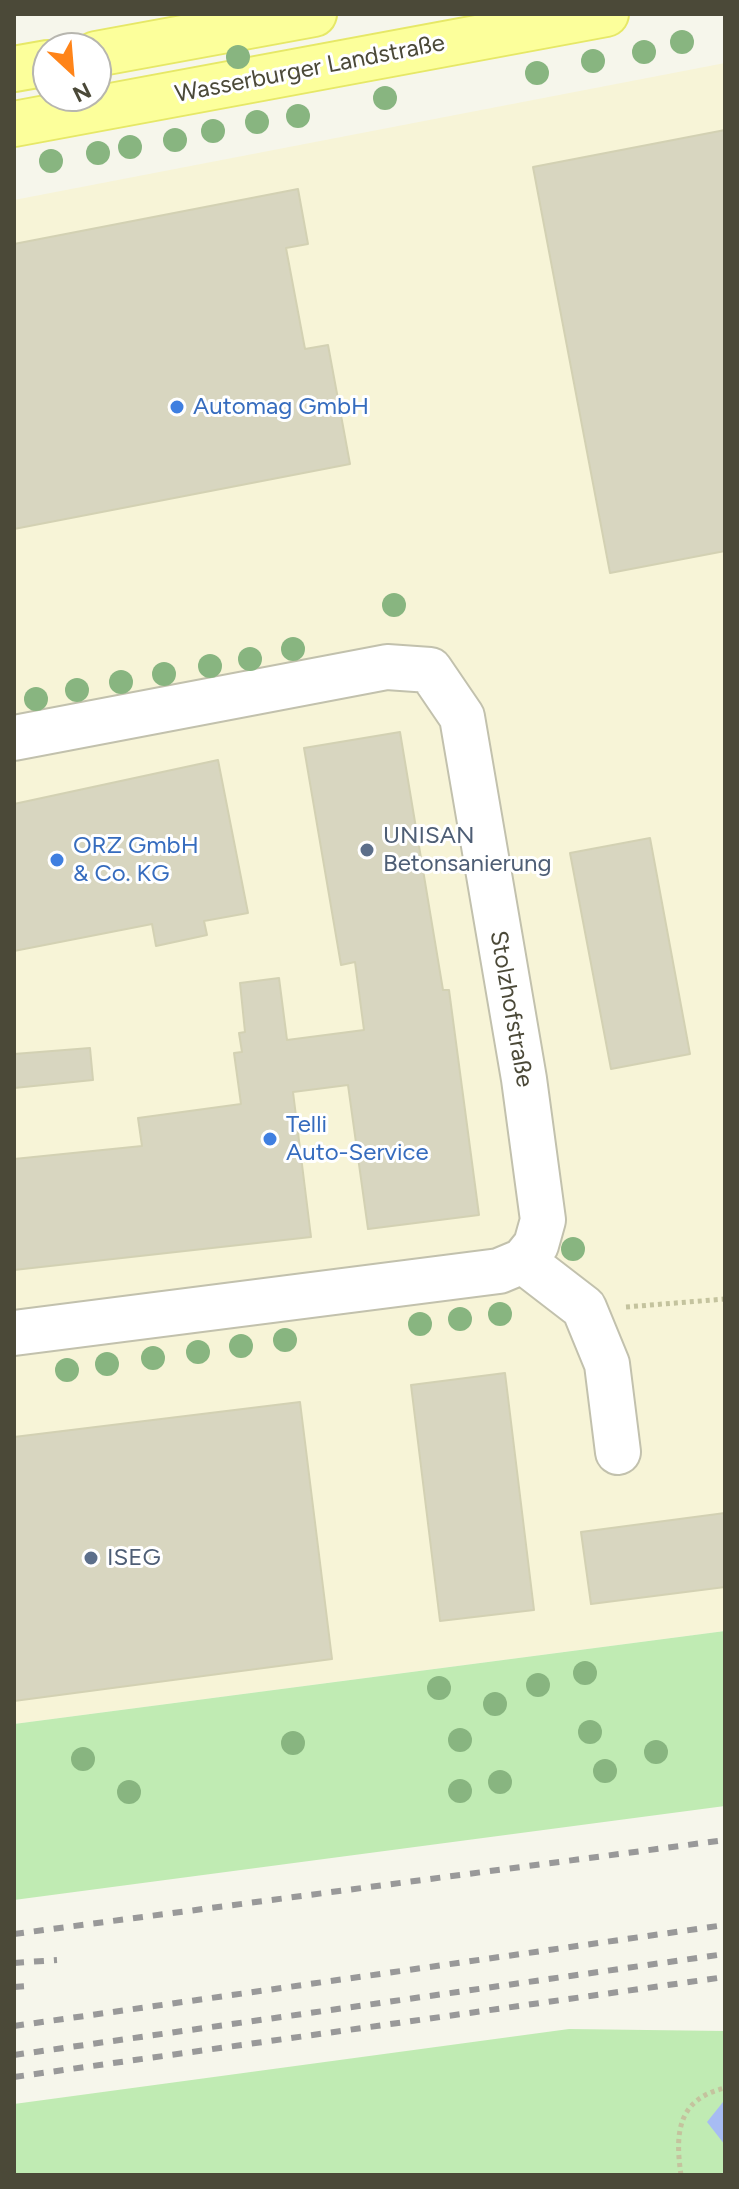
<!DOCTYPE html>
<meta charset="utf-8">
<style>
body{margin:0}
#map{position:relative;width:739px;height:2189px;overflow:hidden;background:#f6f6eb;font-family:Figtree,sans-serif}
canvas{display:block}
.frame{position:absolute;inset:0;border:16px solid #4b4938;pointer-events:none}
.north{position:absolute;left:32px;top:32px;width:80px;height:80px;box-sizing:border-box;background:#fff;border:2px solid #b7b6af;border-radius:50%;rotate:154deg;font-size:22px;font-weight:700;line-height:32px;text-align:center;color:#4b4938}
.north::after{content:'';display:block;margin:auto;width:28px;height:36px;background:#ff8419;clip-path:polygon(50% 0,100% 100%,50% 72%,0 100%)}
</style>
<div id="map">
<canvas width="739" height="2189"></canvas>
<div class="frame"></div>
<div class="north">N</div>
</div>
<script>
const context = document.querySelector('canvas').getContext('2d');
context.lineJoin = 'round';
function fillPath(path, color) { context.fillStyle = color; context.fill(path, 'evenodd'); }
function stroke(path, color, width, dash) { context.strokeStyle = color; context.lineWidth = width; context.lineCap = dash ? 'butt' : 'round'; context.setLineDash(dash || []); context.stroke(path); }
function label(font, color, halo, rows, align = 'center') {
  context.font = font + ' Figtree,sans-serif'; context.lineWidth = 6; context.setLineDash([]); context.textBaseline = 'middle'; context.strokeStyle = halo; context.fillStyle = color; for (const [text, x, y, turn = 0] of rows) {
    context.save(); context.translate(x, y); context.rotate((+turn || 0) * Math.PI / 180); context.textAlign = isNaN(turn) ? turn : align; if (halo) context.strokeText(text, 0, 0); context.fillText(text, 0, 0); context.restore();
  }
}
fillPath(new Path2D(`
 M725 63V1631L14 1724V200Z`), '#f7f4d7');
fillPath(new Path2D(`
 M725 1631V1806L14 1900V1724Z
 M569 2029 725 2031V2175H14V2104Z`), '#c0ebb3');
fillPath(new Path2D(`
 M723 2102 725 2103V2145L707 2122Z`), '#a7bcf3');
const building = new Path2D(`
 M725 130V551L610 573 533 167Z
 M298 189 308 244 286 248 305 349 328 345 350 464 14 529V244Z
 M400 732 443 990H449L479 1215 368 1229 348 1085 293 1092 311 1237 14 1270V1159L142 1146 138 1118 241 1104 234 1053 242 1052 239 1033 245 1032 240 983 279 978 287 1040 364 1030 355 962 341 965 304 748Z
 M218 760 248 913 204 921 207 935 156 946 152 924 14 951V804Z
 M650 838 690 1054 611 1069 570 853Z
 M90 1048 93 1080 14 1088V1054Z
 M505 1373 534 1610 440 1621 411 1385Z
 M300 1402 332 1659 14 1701V1437Z
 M725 1513V1587L591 1604 581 1532Z`);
fillPath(building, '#d8d6c0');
stroke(building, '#d3d1b3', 2);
const minor = new Path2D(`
 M14 738 387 667 430 670 462 717 524 1079 543 1220 536 1245 523 1261 499 1271 14 1333
 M523 1261 584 1308 607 1364 618 1452`);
const major = new Path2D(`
 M96 54 314 14
 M14 69 48 63
 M14 124 606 14`);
stroke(minor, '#c2c1ad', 48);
stroke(major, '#e6e867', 48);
stroke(new Path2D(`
 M626 1307 725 1299
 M681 2175C675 2134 677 2099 725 2088`), '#c4c39e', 5, [4, 4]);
stroke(minor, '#fff', 44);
stroke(major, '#fcff9b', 44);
stroke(new Path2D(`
 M14 1934 725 1840
 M14 1963 57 1960
 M14 1987 27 1986
 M14 2026 725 1925
 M14 2055 725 1954
 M14 2077 725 1977`), '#999', 6, [10, 10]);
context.fillStyle = '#88b580';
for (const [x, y] of [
 [682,42],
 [644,52],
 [238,57],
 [593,61],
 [537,73],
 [385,98],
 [298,116],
 [257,122],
 [213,131],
 [175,140],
 [130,147],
 [98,153],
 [51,161],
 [394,605],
 [293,649],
 [250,659],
 [210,666],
 [164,674],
 [121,682],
 [77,690],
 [36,699],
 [573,1249],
 [500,1314],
 [460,1319],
 [420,1324],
 [285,1340],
 [241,1346],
 [198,1352],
 [153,1358],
 [107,1364],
 [67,1370],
 [585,1673],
 [538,1685],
 [439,1688],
 [495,1704],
 [590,1732],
 [460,1740],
 [293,1743],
 [656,1752],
 [83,1759],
 [605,1771],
 [500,1782],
 [460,1791],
 [129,1792]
]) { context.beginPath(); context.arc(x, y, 12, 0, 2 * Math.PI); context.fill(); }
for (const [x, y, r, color] of [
 [177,407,8,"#3f7fe0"],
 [367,850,8,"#5c6f8a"],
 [57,860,8,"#3f7fe0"],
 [270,1139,8,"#3f7fe0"],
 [91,1558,8,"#5c6f8a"]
]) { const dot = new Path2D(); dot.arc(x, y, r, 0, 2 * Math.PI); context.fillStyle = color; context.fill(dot); stroke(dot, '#fff', 3); }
label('24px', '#4b4938', '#fff', [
 ["Wasserburger Landstraße",310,69,-11],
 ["Stolzhofstraße",511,1009,80]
]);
label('24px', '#366cbe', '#fff', [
 ["Automag GmbH",193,407],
 ["ORZ GmbH",73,846],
 ["& Co. KG",73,874],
 ["Telli",286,1125],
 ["Auto-Service",286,1153]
], 'left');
label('24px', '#4e5e75', '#fff', [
 ["UNISAN",383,836],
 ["Betonsanierung",383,864],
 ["ISEG",107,1558]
], 'left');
</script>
